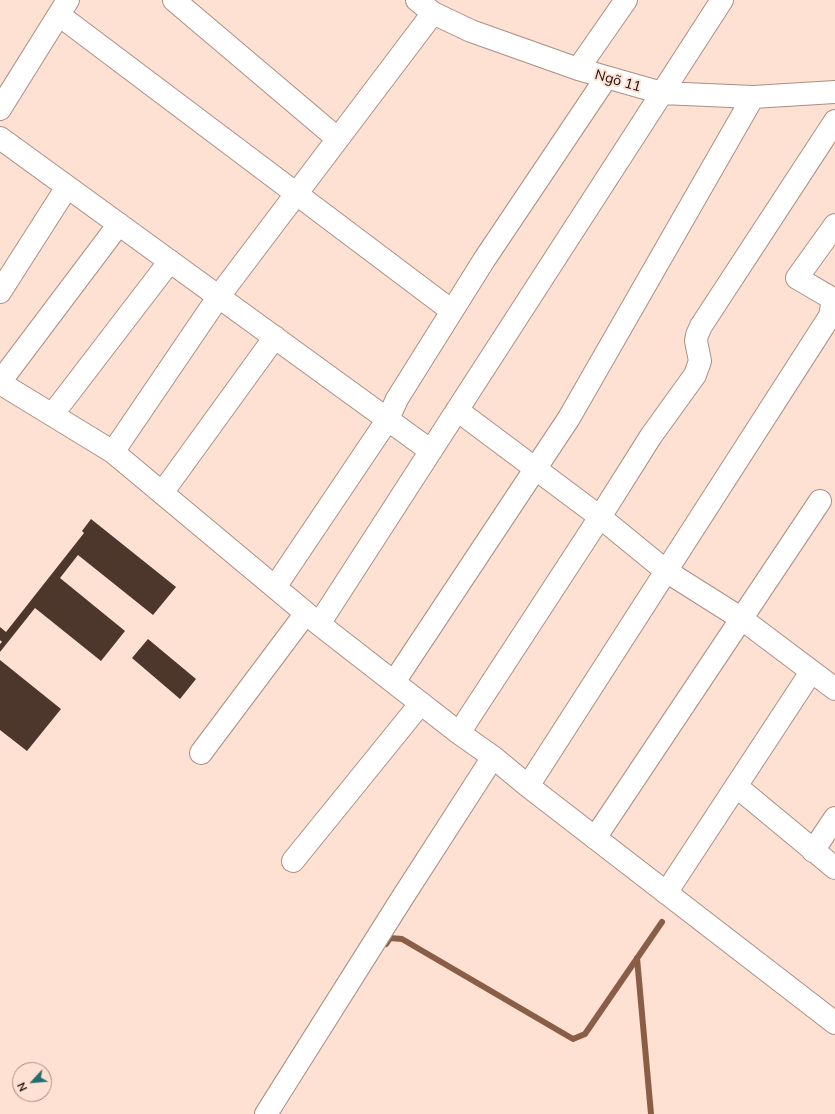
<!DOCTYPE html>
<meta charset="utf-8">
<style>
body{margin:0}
#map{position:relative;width:835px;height:1114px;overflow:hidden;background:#ffe1d3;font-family:Mulish,sans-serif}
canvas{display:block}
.north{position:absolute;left:12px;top:1062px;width:40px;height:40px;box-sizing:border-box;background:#ffe1d3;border:1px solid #a38d83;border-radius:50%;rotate:244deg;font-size:11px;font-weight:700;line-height:16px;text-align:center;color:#180f0a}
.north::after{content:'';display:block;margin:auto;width:14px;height:18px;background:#236e71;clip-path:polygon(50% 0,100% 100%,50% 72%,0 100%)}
</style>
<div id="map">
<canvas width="835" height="1114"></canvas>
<div class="north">N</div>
</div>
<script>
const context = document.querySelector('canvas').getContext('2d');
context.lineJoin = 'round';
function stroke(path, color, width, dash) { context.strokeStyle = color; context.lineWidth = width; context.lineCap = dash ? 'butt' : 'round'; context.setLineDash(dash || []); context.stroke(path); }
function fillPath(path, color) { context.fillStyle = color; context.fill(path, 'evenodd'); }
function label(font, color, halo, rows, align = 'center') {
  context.font = font + ' Mulish,sans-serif'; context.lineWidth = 4; context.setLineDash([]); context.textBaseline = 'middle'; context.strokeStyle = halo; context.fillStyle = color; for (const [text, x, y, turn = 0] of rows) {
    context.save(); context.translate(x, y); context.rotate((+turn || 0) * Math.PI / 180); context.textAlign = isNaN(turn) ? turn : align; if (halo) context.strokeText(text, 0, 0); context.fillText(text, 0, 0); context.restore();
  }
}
stroke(new Path2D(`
 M386 944 390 938 402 939 573 1039 585 1034 662 922
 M637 958 651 1114`), '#8a5e46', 6);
fillPath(new Path2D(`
 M91 519 176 587 153 615 78 555 60 578 125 631 101 661 35 608 0 652V644L2 642 0 640V627L6 632 84 533 82 531Z
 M148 639 196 679 180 699 132 658Z
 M0 660 61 709 27 751 0 730Z`), '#4d362b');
const minor = new Path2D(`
 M174 0 338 139
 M417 0 433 13 471 31 578 69 662 93 753 97 835 92
 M59 15 452 311
 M578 69 626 0
 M0 109 68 0
 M0 138 431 451
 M0 292 67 187
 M0 382 119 224
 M0 383 113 452 319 624 459 733 493 757 528 786 835 1023
 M457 410 600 517 666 571 742 619 835 689
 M52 415 170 261
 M113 452 219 296 433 13
 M162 493 275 337
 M275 587 388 419 397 399 484 260 606 78
 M319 624 722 0
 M394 682 569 418 753 97
 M459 733 600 517 651 436 695 375 700 361 696 341 697 335 701 326 835 121
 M201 753 306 613
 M528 786 830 316 833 299 797 278 835 225
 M736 786 835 868
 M595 838 820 501
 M813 851 835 818
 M293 861 421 703
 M666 893 811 672
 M266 1114 399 903 493 757`);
stroke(minor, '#aa8f82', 24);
stroke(minor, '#fff', 22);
label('14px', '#180f0a', '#ffe1d3', [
 ["Ngõ 11",618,81,16]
]);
</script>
